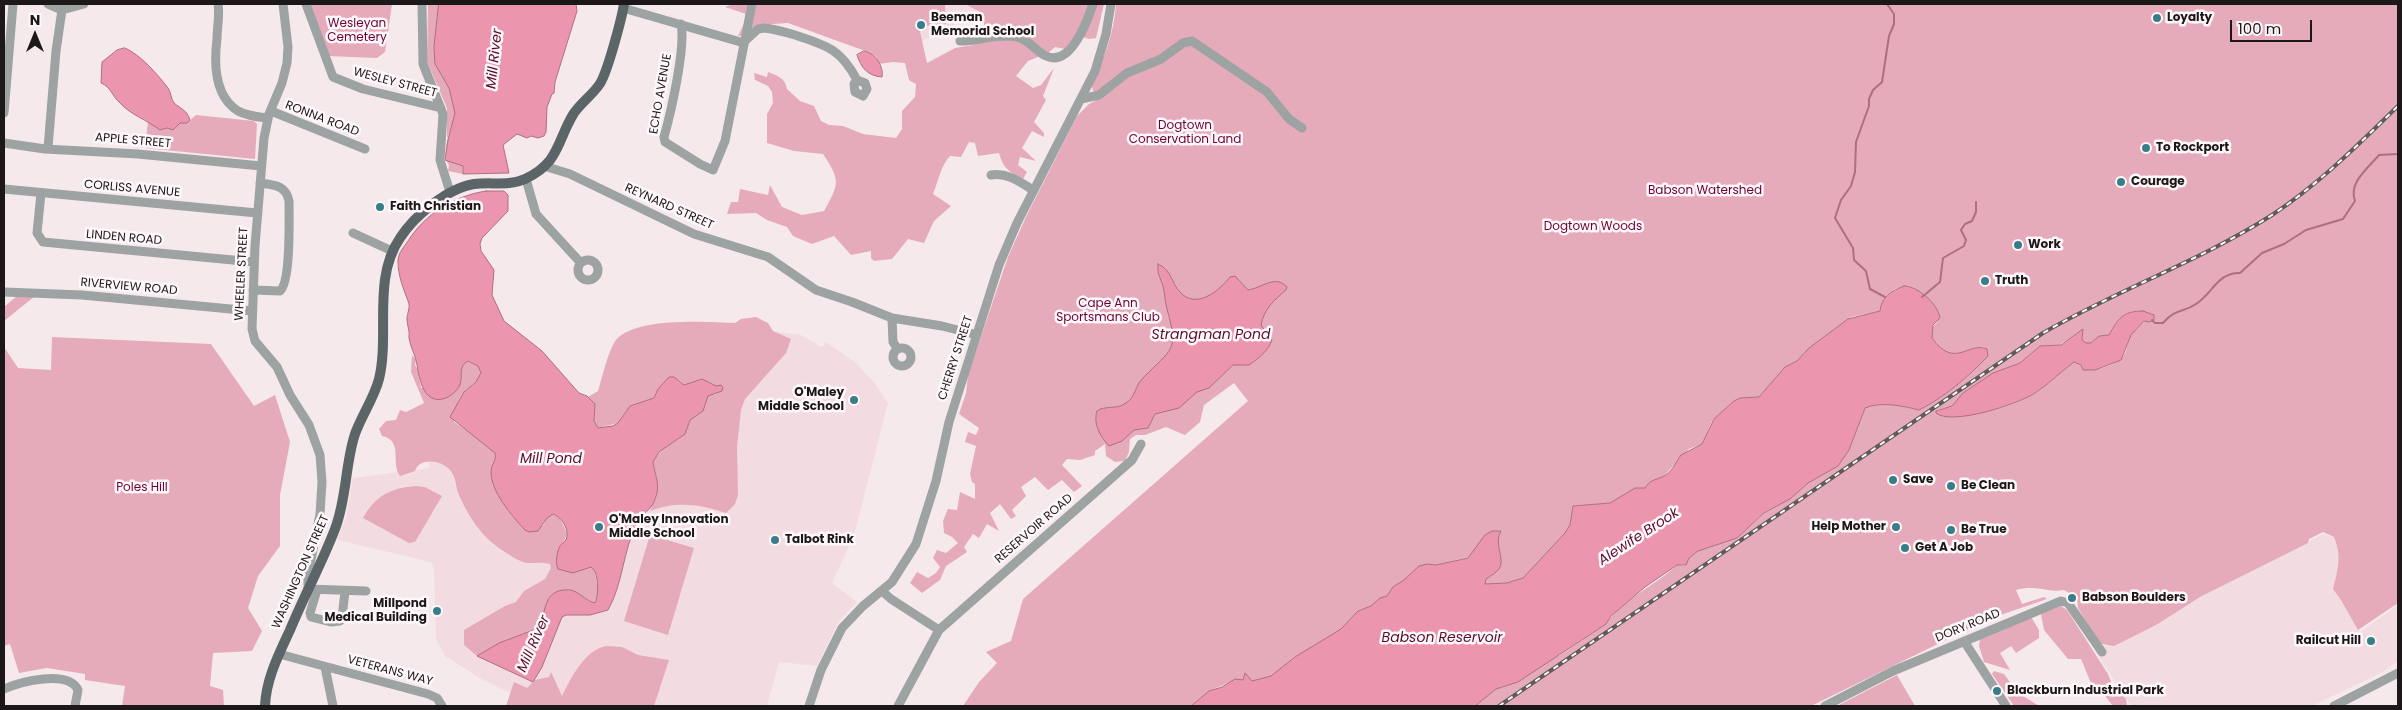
<!DOCTYPE html>
<style>
body{margin:0}
#map{position:relative;width:2402px;height:710px;overflow:hidden;background:#f6e9ec;font-family:Poppins,sans-serif}
canvas{display:block}
.frame{position:absolute;inset:0;border:5px solid #1c1718;pointer-events:none}
.north{position:absolute;left:10px;top:10px;width:50px;height:50px;-webkit-text-stroke:4px #fef8fa;paint-order:stroke;rotate:0deg;font-size:14px;font-weight:700;line-height:20px;text-align:center;color:#1c1718}
.north::after{content:'';display:block;margin:auto;width:18px;height:22px;background:#1c1718;clip-path:polygon(50% 0,100% 100%,50% 72%,0 100%)}
.scale{position:absolute;left:2230px;top:20px;width:82px;height:22px;box-sizing:border-box;border:2px solid #1c1718;border-top:0;padding-left:6px;font-size:15px;line-height:18px;white-space:nowrap;color:#1c1718;-webkit-text-stroke:4px #fef8fa;paint-order:stroke}
</style>
<div id="map">
<canvas width="2402" height="710"></canvas>
<div class="frame"></div>
<div class="north">N</div>
<div class="scale">100 m</div>
</div>
<script>
const context = document.querySelector('canvas').getContext('2d');
context.lineJoin = 'round';
function fillPath(path, color) { context.fillStyle = color; context.fill(path, 'evenodd'); }
function stroke(path, color, width, dash) { context.strokeStyle = color; context.lineWidth = width; context.lineCap = dash ? 'butt' : 'round'; context.setLineDash(dash || []); context.stroke(path); }
function label(font, color, halo, rows, align = 'center') {
  context.font = font + ' Poppins,sans-serif'; context.lineWidth = 5; context.setLineDash([]); context.textBaseline = 'middle'; context.strokeStyle = halo; context.fillStyle = color; for (const [text, x, y, turn = 0] of rows) {
    context.save(); context.translate(x, y); context.rotate((+turn || 0) * Math.PI / 180); context.textAlign = isNaN(turn) ? turn : align; if (halo) context.strokeText(text, 0, 0); context.fillText(text, 0, 0); context.restore();
  }
}
fillPath(new Path2D(`
 M850 4H995L918 43Z
 M768 331 801 335 822 347 826 342 855 362 874 382 888 403 854 535 832 583 857 602 839 621 817 666 779 662 767 706H537L483 680 445 656 436 639 434 569 431 562 337 540 346 518 353 478 429 468 424 428 550 459Z
 M2323 534 2343 540 2335 586 2360 632 2398 605V661L2381 673 2312 706H2131L2095 651Z`), '#f2dce1');
fillPath(new Path2D(`
 M310 4H392L385 52 377 58 327 56Z
 M428 4H449L463 174 448 171 449 165C440 153 451 130 455 118L447 139V108L427 62Z
 M733 4H945L946 24 919 27 927 63 955 48 973 45 987 34 980 12 965 4H1104L1096 38 1089 39 1077 35 1065 49 1055 47 1048 53 1028 61 1016 76 1033 88 1041 85 1054 68 1043 96 1046 100 1034 122 1044 133V137L1032 131 1022 148 1036 161 1020 157 1018 165 1027 172 1023 179C1009 172 1003 168 999 153L978 156 975 143 969 142 961 157 950 156C941 165 938 182 933 194L951 206 934 221 924 243 908 239 892 259 874 261 871 258V251L851 255 834 236 812 244 793 236 787 227 767 220 756 213 727 214 731 202H738L740 189 768 195 770 185 782 207 802 215 824 211C840 183 840 180 823 154L794 151 767 143V114L773 103 772 92 768 86 755 80 754 73 767 77 768 72C778 76 785 78 787 89L800 101 814 106 821 121 829 125 843 126 863 134 896 138 902 129V111L915 97 916 84 909 80 905 63 893 62 879 64 876 57 868 52 788 23 756 25 745 35 738 36 747 18 746 14 725 7Z
 M1116 4H2398V603L2358 630 2341 600 2333 589C2338 570 2342 556 2334 537L2323 532 2309 539 2308 543 2200 597 2156 625 2114 646 2102 644 2097 640 2078 608 2077 598 2064 590C2046 593 2037 584 2016 590L2022 604 2044 597 2047 599 1989 619 1811 706H1474L1496 689 1515 683 1557 655 1559 656 1606 624C1624 598 1655 586 1677 565L1685 566 1689 558 1698 551 1737 538 1765 513 1790 499 1808 483 1838 466 1849 450 1865 408C1880 401 1904 406 1919 410 1945 397 1968 377 1988 356L1984 347C1961 348 1953 366 1932 338V328L1938 321 1933 304 1909 286 1895 289 1884 297 1880 311 1851 317 1809 348 1797 361 1785 367 1759 397 1740 398 1734 401 1712 421 1702 444 1689 449 1663 477 1649 483 1645 488 1628 492 1610 503 1573 506 1570 525 1566 533 1523 578 1507 583 1485 585 1486 579C1513 559 1492 556 1499 534L1473 556 1436 565 1431 564 1372 606 1359 610 1343 630 1293 658 1274 676 1254 681 1230 682 1209 691 1191 706H963L979 682 997 663 986 652 1011 641 1023 599 1248 401 1234 383 1204 405 1200 422 1185 435 1166 427 1145 435H1136L1130 439 1129 452 1125 461 1115 462 1106 456 1105 444 1095 451V455L1080 460 1067 459 1062 465 1082 486 1074 492 1062 480 1048 490 1035 477 1021 487 1026 496 1012 510 1016 516 1011 519 1000 504 990 513 999 531 987 524 979 538 973 534 964 547 967 552 946 566 940 580 922 593 910 583 917 572 928 578 936 573 940 567 933 558 937 550 946 553 958 543 952 537 944 533 943 521 948 509 957 510 960 492 975 499V484L972 482 970 474 976 446 965 442 968 432 976 435 979 428 959 414 966 393 968 375 1008 257 1026 217 1077 116 1089 104 1104 96 1124 79 1166 61 1178 50 1196 40 1161 56 1098 92 1093 91 1092 86C1104 59 1114 33 1116 4ZM2134 311H2143L2147 321 2142 323C2139 328 2135 330 2132 334 2127 340 2128 347 2125 353 2119 365 2096 371 2083 370L2081 365 2074 362C2060 372 2048 385 2034 394 2008 409 1973 417 1943 416L1937 410 1953 406 1963 393 1996 372 2020 363 2037 348 2048 345H2059L2083 330 2082 340 2086 343H2091L2099 336 2109 335C2115 323 2120 315 2134 311Z
 M196 115 254 121 257 124 255 159 145 148 148 121 161 130 167 128 173 130 180 123H187Z
 M17 296H35L4 321V307Z
 M756 317 768 323 773 331 791 339 786 353 745 399 741 410 737 447 738 495 735 504 726 513C699 504 677 501 650 511L655 500 657 479 653 462C662 445 686 436 690 420L701 413 708 395 717 394 716 386 701 379 684 385 679 380 658 389 654 398 630 406 618 423 598 428 594 421 595 404 588 397 598 391C603 375 606 358 614 343 629 316 708 322 735 323L741 319Z
 M52 337 211 344 254 406 275 395 290 442 280 495V546L258 576 248 608 262 631 252 651 213 653 210 686 223 690 224 706H122L125 686 85 680V674L47 668 19 673 10 644 4 646V347L18 368 51 370Z
 M412 355 416 360 415 365 418 370 421 388 460 382 461 366 467 361 478 366 481 373C478 382 471 385 465 391 457 400 456 411 454 422L483 441 495 453V463L492 468C493 482 506 516 520 522 527 524 536 525 543 526L547 518 553 514 560 518 567 534 557 556 573 573 591 567 594 568 598 590 595 603 568 589 542 615 539 629 499 643 477 656 464 645V630L505 606 516 602 524 591 545 579 551 568 550 564C542 562 535 563 527 563 518 562 495 546 488 539 476 528 465 509 459 495 455 486 457 478 450 470 442 460 419 457 415 471L400 476C390 462 404 441 382 436L379 429 386 421 396 420 400 410 406 412 424 403 411 372Z
 M416 486 425 487 442 496 415 542 409 543 363 518C376 495 391 488 416 486Z
 M650 535 694 548 668 635 624 621Z
 M2061 606 2067 610 2108 674 2112 684 2126 699 2127 706H2113L2101 691 2093 688 2081 659H2068L2044 630 2041 614Z
 M2031 617 2039 630V638L2016 653 2011 646 2000 653 2010 670 1984 662 1979 646 1980 639Z
 M607 646 622 647 638 655 669 660 654 706H506L514 682 527 688 535 680 549 677 551 672 562 696C571 678 585 649 607 646Z
 M1994 671 2004 674 2017 692 2039 706H2014L1992 674Z
 M1897 675 1915 706H1837Z`), '#e5abba');
const water = new Path2D(`
 M439 4H576L577 11 555 82 554 93 552 94 547 107 546 132 544 136 538 138 531 136 527 138 517 134 503 145 509 173 463 174V166L445 160 448 140 455 113 449 88 435 64 434 47Z
 M125 48C141 55 158 75 168 88 171 92 171 99 174 103 181 109 187 110 190 120L187 123H180L173 130 167 128 160 130C147 120 131 115 120 103 112 96 111 87 101 83L102 62 117 50Z
 M864 51C875 53 884 66 882 77 868 76 861 68 857 55Z
 M486 191H504L508 195V211L482 238 480 244 481 251 494 270 492 295 504 321 542 351 579 393 587 396 595 404 594 421 598 428 613 426 618 423 630 406 654 398 658 389 669 377H674L684 385 702 379 716 386 721 385 723 388 722 391 708 396 703 411 690 420 685 434 659 452 653 462C655 476 661 486 655 499 652 510 642 513 637 523 623 550 623 584 608 610L590 615H566L562 617 542 667 533 682 477 656 499 643 539 628C546 615 542 593 563 590 567 590 570 589 574 591 582 595 587 601 595 603 599 595 599 571 591 567L573 573 558 569C555 563 557 551 560 546 561 544 564 543 566 540 570 530 562 517 553 514L547 518 538 531 529 532 525 530C512 516 491 492 491 472 491 464 497 461 495 453L450 417 464 392 476 382 481 373 478 366 468 361C458 366 463 376 460 385 458 390 451 396 446 398 421 407 419 373 416 360 414 353 410 345 409 338 410 330 407 326 407 319 407 313 411 307 408 301 403 287 398 276 398 261 398 253 404 247 408 241 425 214 454 196 486 191Z
 M1158 264C1172 270 1171 283 1180 292 1196 310 1219 291 1230 277L1235 276 1248 290C1262 288 1275 274 1287 287L1286 290C1274 300 1264 309 1261 325L1272 340C1268 351 1259 358 1249 365H1233L1209 388 1197 392 1179 408 1155 414 1148 428 1134 430 1122 441 1109 446C1100 436 1093 424 1097 411 1105 405 1117 410 1126 403 1136 397 1135 385 1143 378 1172 348 1179 352 1167 309 1165 302 1165 294 1163 286 1160 277 1157 274 1158 264Z
 M1904 286C1918 286 1938 304 1940 318L1933 325 1932 338C1955 370 1968 341 1987 349L1988 356C1968 377 1945 397 1919 410 1904 406 1880 401 1865 408L1849 450 1838 466 1808 483 1790 499 1764 513 1737 538 1698 551 1689 558 1686 565H1677L1645 587 1611 616 1606 624 1518 682 1496 689 1475 706H1191L1209 691 1222 687 1235 679 1243 680 1245 673 1252 681 1271 676 1295 657 1341 629 1358 611 1371 606 1380 598 1387 596 1393 587 1404 580 1419 566 1427 564 1436 565 1468 558 1485 535 1492 531H1501C1493 543 1506 560 1499 569 1496 573 1490 576 1486 579L1485 584 1507 583 1523 578 1565 533 1570 525 1573 506 1610 503 1635 488H1645C1650 480 1655 480 1662 477 1672 473 1676 462 1681 455L1702 444 1714 419 1734 401 1740 398 1759 397 1785 367 1797 361 1809 348 1848 319 1880 311C1882 296 1890 292 1904 286Z
 M2143 311 2154 315V320L2149 322 2144 321 2131 335 2121 360 2095 370H2083L2081 365 2074 362C2060 372 2049 384 2035 393 2019 404 1951 426 1936 413V411L1952 406 1963 393 1993 373 2020 363 2040 346 2061 345 2083 329 2082 340 2086 343H2091L2099 336 2109 335C2118 319 2122 311 2143 311Z`);
fillPath(water, '#ec95ae');
stroke(water, '#ae6f81', 1);
stroke(new Path2D(`
 M1885 297 1870 289 1866 271 1854 260 1853 248 1835 218 1841 200 1851 186 1855 172 1856 142 1869 106V99L1873 90 1882 82 1889 36 1894 24V14L1887 4
 M1922 297 1940 282 1943 258 1964 246 1966 240 1961 230 1965 224 1972 221 1976 212V202
 M2152 320 2155 323H2163C2176 308 2183 313 2196 304 2212 294 2218 272 2240 273L2262 253 2284 244 2306 230 2343 219 2355 201C2348 183 2368 168 2379 155L2398 154`), '#ae6f81', 2);
stroke(new Path2D(`
 M48 4 62 10 84 4
 M218 4C220 15 217 27 217 39 214 63 214 96 238 111 247 116 258 117 268 118
 M283 4 288 47 287 63 282 83 269 114 264 138 255 246 252 329 255 341 277 367 290 395 309 425 320 455 322 482 320 514 308 575V589L366 591
 M306 4 333 77 363 89 441 108
 M422 4 423 64 443 114 440 160 450 192
 M623 8 744 43
 M681 24C686 47 671 112 664 137L665 142 700 164 713 170 725 141 752 4
 M745 41 758 29 764 28C775 29 785 32 795 35 826 45 841 49 857 80L865 83 867 89 863 96 855 92 854 84 857 80
 M960 41C979 41 998 33 1017 37 1030 40 1035 51 1046 56 1071 68 1088 19 1093 4
 M1081 99 1099 95 1127 73 1161 59 1183 43 1192 41 1267 92 1289 119 1302 128
 M271 111 365 149
 M4 113 13 4
 M4 143 45 149 138 154 261 166
 M48 148 56 51 62 10
 M544 166 570 174 694 234 768 257 816 290 852 302 892 318 942 326 977 335
 M991 175C1007 172 1020 182 1033 190
 M526 179 536 214 580 262
 M4 189 257 213
 M41 193 37 233 43 242 254 262
 M353 233 392 251
 M578 270a10 10 0 1 1 20 0a10 10 0 1 1-20 0Z
 M253 290 280 291C291 282 289 218 289 201 286 185 274 185 260 183
 M4 292 82 295 252 311
 M892 318 893 342 897 348
 M893 357a9 9 0 1 1 18 0a9 9 0 1 1-18 0Z
 M317 590 310 613 311 617 331 622 340 621 342 618 345 591
 M882 591 891 599 939 630
 M1964 641 2006 706
 M279 654 428 694 437 698 442 706
 M325 667 333 706
 M4 689C20 682 68 669 78 690L75 706
 M809 706 821 670 842 628 863 606 892 582 916 544 936 481 949 422 999 265 1017 223 1095 71 1106 34 1111 4
 M898 706 939 630 1132 460 1141 444
 M1825 706 1893 671 2061 601 2068 603 2102 652
 M2334 706 2398 673`), '#9da2a3', 9);
stroke(new Path2D(`
 M265 706C266 679 279 654 290 630 304 596 322 563 335 529 347 498 345 464 355 434 362 415 374 398 379 379 390 334 372 279 400 238 414 216 448 188 474 184 490 182 510 186 525 179 560 163 557 140 574 113 581 103 592 95 599 85 607 75 622 17 624 4`), '#5b6567', 10);
const rail = new Path2D(`
 M1499 706 2043 333C2117 290 2200 261 2272 215 2319 184 2358 145 2398 106`);
stroke(rail, '#615a5b', 4);
stroke(rail, '#fef8fa', 2, [5.5]);
for (const [x, y, r, color] of [
 [2157,18,5,"#387e8a"],
 [921,25,5,"#387e8a"],
 [2146,148,5,"#387e8a"],
 [2121,182,5,"#387e8a"],
 [380,207,5,"#387e8a"],
 [2018,245,5,"#387e8a"],
 [1985,281,5,"#387e8a"],
 [854,400,5,"#387e8a"],
 [1893,480,5,"#387e8a"],
 [1951,486,5,"#387e8a"],
 [599,527,5,"#387e8a"],
 [1896,527,5,"#387e8a"],
 [1951,530,5,"#387e8a"],
 [775,540,5,"#387e8a"],
 [1905,548,5,"#387e8a"],
 [2072,598,5,"#387e8a"],
 [437,611,5,"#387e8a"],
 [2371,641,5,"#387e8a"],
 [1997,691,5,"#387e8a"]
]) { const dot = new Path2D(); dot.arc(x, y, r, 0, 2 * Math.PI); context.fillStyle = color; context.fill(dot); stroke(dot, '#fef8fa', 2); }
label('bold 12px', '#1c1718', '#fef8fa', [
 ["Beeman",931,18],
 ["Memorial School",931,32],
 ["Loyalty",2167,18],
 ["To Rockport",2156,148],
 ["Courage",2131,182],
 ["Faith Christian",390,207],
 ["Work",2028,245],
 ["Truth",1995,281],
 ["O'Maley",844,393,"right"],
 ["Middle School",844,407,"right"],
 ["Save",1903,480],
 ["Be Clean",1961,486],
 ["O'Maley Innovation",609,520],
 ["Middle School",609,534],
 ["Help Mother",1886,527,"right"],
 ["Be True",1961,530],
 ["Talbot Rink",785,540],
 ["Get A Job",1915,548],
 ["Babson Boulders",2082,598],
 ["Millpond",427,604,"right"],
 ["Medical Building",427,618,"right"],
 ["Railcut Hill",2361,641,"right"],
 ["Blackburn Industrial Park",2007,691]
], 'left');
label('12px', '#6c0034', '#fef8fa', [
 ["Wesleyan",357,24],
 ["Cemetery",357,38],
 ["Dogtown",1185,126],
 ["Conservation Land",1185,140],
 ["Babson Watershed",1705,191],
 ["Dogtown Woods",1593,227],
 ["Cape Ann",1108,304],
 ["Sportsmans Club",1108,318],
 ["Poles Hill",142,488]
]);
label('12px', '#1c1718', '#fef8fa', [
 ["WESLEY STREET",395,83,15],
 ["ECHO AVENUE",661,94,-80],
 ["RONNA ROAD",322,119,21],
 ["APPLE STREET",133,141,5],
 ["CORLISS AVENUE",132,189,5],
 ["REYNARD STREET",669,207,24],
 ["LINDEN ROAD",124,238,5],
 ["WHEELER STREET",242,274,-87],
 ["RIVERVIEW ROAD",129,287,5],
 ["CHERRY STREET",956,358,-72],
 ["RESERVOIR ROAD",1034,529,-41],
 ["WASHINGTON STREET",301,572,-66],
 ["DORY ROAD",1968,626,-22],
 ["VETERANS WAY",390,671,15]
]);
label('italic 14px', '#590c2d', '#fef8fa', [
 ["Mill River",495,59,-84],
 ["Strangman Pond",1211,335],
 ["Mill Pond",551,459],
 ["Alewife Brook",1639,537,-33],
 ["Babson Reservoir",1442,638],
 ["Mill River",534,644,-66]
]);
</script>
